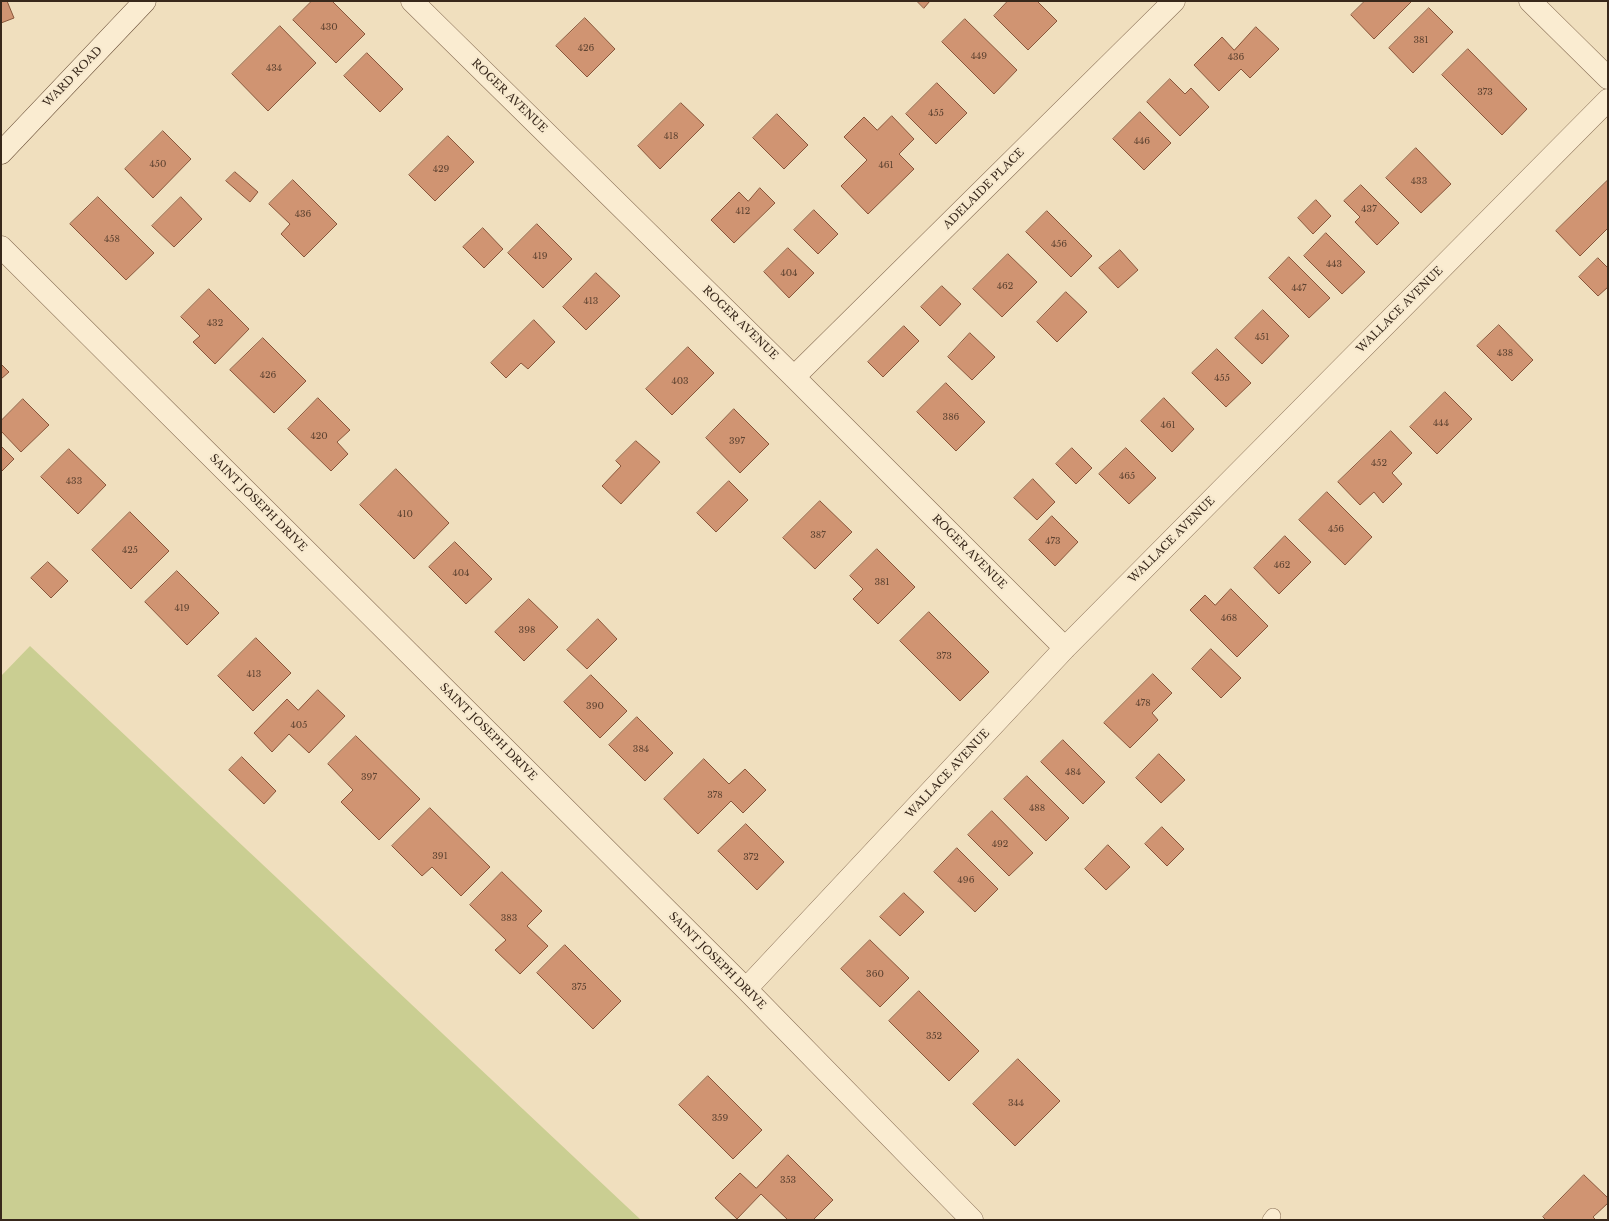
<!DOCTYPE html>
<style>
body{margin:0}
#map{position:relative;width:1609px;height:1221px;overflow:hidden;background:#f0dfbe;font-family:"Libre Baskerville",serif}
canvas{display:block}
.frame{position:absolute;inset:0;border:2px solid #38281b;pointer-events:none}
</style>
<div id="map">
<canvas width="1609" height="1221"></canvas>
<div class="frame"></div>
</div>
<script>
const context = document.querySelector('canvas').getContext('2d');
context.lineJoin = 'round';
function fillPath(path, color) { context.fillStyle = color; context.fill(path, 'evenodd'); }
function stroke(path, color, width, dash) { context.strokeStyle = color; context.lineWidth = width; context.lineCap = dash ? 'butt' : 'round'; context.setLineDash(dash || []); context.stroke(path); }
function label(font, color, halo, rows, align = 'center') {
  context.font = font + ' "Libre Baskerville",serif'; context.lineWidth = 4; context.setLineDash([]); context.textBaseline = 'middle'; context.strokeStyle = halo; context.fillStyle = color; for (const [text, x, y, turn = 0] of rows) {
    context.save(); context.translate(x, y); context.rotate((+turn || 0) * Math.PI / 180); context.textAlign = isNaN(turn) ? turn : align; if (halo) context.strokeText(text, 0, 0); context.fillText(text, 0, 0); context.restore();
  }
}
fillPath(new Path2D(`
 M30 646 641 1220H1V676Z`), '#cace92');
const building = new Path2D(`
 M1 1H7L14 18 1 23Z
 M312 1H332L365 34 336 63 293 20Z
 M917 1H930L924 8Z
 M1008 1H1037L1057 21 1028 50 994 16Z
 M1365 1H1412L1374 39 1351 15Z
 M1429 8 1453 32 1413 73 1389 48Z
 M585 18 615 49 587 77 556 46Z
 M965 19 1017 70 994 94 942 42Z
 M280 26 316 63 268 111 232 74Z
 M1256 27 1279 49 1250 78 1241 69 1219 91 1194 65 1222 37 1234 50Z
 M1468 49 1527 109 1502 135 1442 75Z
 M367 53 403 89 380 112 344 76Z
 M1170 79 1185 94 1191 88 1209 107 1180 136 1147 102Z
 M937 83 967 113 936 144 906 114Z
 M681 103 704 125 660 169 638 146Z
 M1140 112 1171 143 1144 170 1113 139Z
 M777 114 808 145 784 169 753 138Z
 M892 116 914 139 899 154 914 169 868 214 841 186 867 160 844 137 864 117 877 130Z
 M163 131 191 159 153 198 125 169Z
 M448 136 474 162 435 201 409 175Z
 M1416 148 1451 184 1421 213 1386 178Z
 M235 172 258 192 250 202 226 181Z
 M293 180 337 224 304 257 281 234 290 224 269 204Z
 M1608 180V228L1580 256 1556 231Z
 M1361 185 1399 223 1377 245 1355 222 1360 217 1344 201Z
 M760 188 775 203 734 243 711 220 739 192 748 201Z
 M98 197 154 253 126 280 70 224Z
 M181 197 202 219 174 247 152 226Z
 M1316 200 1331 216 1313 234 1298 218Z
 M814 210 838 234 818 254 794 230Z
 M1047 211 1092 256 1071 277 1026 232Z
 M537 224 572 259 543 288 508 253Z
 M483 228 503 249 484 268 463 247Z
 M1326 233 1365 272 1342 294 1304 256Z
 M788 248 814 273 789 298 764 272Z
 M1120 250 1138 270 1118 288 1099 268Z
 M1008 254 1037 282 1002 317 973 289Z
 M1289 257 1330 298 1309 318 1269 278Z
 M1598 258 1608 268V287L1598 296 1579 277Z
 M596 273 620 296 586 330 563 307Z
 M942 286 961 304 940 326 921 307Z
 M209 289 249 329 215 364 193 342 200 336 181 317Z
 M1066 292 1087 312 1057 342 1037 322Z
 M1263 310 1289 336 1262 364 1235 338Z
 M534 320 555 342 528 369 521 363 506 378 491 363Z
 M1499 325 1533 360 1512 381 1477 346Z
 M904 326 919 341 883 377 868 362Z
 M970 333 995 357 972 380 948 357Z
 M263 338 306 381 274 413 230 370Z
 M688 347 714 373 672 415 646 389Z
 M1217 349 1251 383 1226 407 1192 373Z
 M1 364 9 372 1 379Z
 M946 383 985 422 956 451 917 412Z
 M1445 392 1472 419 1437 454 1410 427Z
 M318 398 350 430 337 442 348 454 331 471 288 429Z
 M1164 398 1194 429 1172 452 1141 421Z
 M23 399 49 425 21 452 1 431V421Z
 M734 409 769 444 740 473 706 438Z
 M1391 431 1412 453 1392 473 1402 484 1383 503 1374 492 1360 505 1338 482Z
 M636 441 660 462 621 504 602 486 621 466 616 461Z
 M1 446 14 459 1 472Z
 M1072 448 1092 468 1076 484 1056 464Z
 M1126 448 1156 478 1129 504 1099 474Z
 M69 449 106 485 78 514 41 477Z
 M396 469 449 523 414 559 360 505Z
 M1033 479 1055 502 1037 520 1014 498Z
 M729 481 748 500 716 532 697 513Z
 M1327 492 1372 537 1345 565 1299 520Z
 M820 501 852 532 815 569 783 538Z
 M130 512 169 551 131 589 92 550Z
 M1052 516 1078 542 1055 566 1029 540Z
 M1285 536 1311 562 1279 594 1254 568Z
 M455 542 492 579 466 604 429 567Z
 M877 549 915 587 878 624 853 599 863 589 850 576Z
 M48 562 68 581 51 598 31 578Z
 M177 571 219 613 187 645 145 602Z
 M1231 589 1268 626 1237 657 1190 610 1205 595 1215 605Z
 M529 599 558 627 524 661 495 632Z
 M929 612 989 672 960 701 900 641Z
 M598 619 617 639 587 669 567 650Z
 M256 638 291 673 253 711 218 676Z
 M1211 649 1241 678 1221 698 1192 669Z
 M1153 674 1172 693 1152 713 1158 720 1130 748 1104 723Z
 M591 675 627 711 600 738 564 702Z
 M318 690 345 716 309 753 289 734 272 752 254 733 287 699 298 710Z
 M637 717 673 753 645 781 609 745Z
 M356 736 420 799 379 840 341 802 353 790 328 764Z
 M1063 740 1105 782 1083 804 1041 762Z
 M1159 754 1185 780 1161 803 1136 778Z
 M242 757 276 791 264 804 229 770Z
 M704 759 729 784 745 769 766 790 743 813 731 801 698 834 664 799Z
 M1027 776 1069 818 1046 841 1004 799Z
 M430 808 490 867 461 896 432 867 422 876 392 846Z
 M992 811 1033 853 1009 876 968 835Z
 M746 824 784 862 757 890 718 851Z
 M1162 827 1184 849 1167 866 1145 844Z
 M1108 845 1130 867 1106 890 1085 869Z
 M957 848 998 889 975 912 934 872Z
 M502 872 542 911 527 926 548 946 520 974 495 950 506 940 470 905Z
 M904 893 924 912 900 936 880 917Z
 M870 940 909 978 880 1007 841 969Z
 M565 945 621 1001 593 1029 537 973Z
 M919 991 979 1051 949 1081 889 1021Z
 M1018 1059 1060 1101 1015 1146 973 1104Z
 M708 1076 762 1130 733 1159 679 1105Z
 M788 1155 833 1200 813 1220H788L761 1194 737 1219 715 1198 740 1173 756 1188Z
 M1584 1175 1608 1198V1203L1593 1217 1596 1220H1546L1543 1217Z`);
fillPath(building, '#d09472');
stroke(building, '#89563b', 1);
const lane = new Path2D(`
 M1270 1220 1273 1216`);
const street = new Path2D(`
 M412 1 794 377 1065 648
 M1530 1 1608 78
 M1 247 746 989 972 1220
 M794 377 1174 1
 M746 989 1065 648 1608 100`);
const secondary = new Path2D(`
 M1 153 145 1`);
stroke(lane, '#896f56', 16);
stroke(street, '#896f56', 23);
stroke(secondary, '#6b5039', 23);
stroke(lane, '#faecd1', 15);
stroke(street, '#faecd1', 22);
stroke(secondary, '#faecd1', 22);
label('9px', '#5e4331', null, [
 ["430",329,27],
 ["381",1421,40],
 ["426",586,48],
 ["449",979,56],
 ["436",1236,57],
 ["434",274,68],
 ["373",1485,92],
 ["455",936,113],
 ["418",671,136],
 ["446",1142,141],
 ["450",158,164],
 ["461",886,165],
 ["429",441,169],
 ["433",1419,181],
 ["437",1369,209],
 ["412",743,211],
 ["436",303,214],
 ["458",112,239],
 ["456",1059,244],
 ["419",540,256],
 ["443",1334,264],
 ["404",789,273],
 ["462",1005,286],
 ["447",1299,288],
 ["413",591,301],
 ["432",215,323],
 ["451",1262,337],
 ["438",1505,353],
 ["426",268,375],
 ["455",1222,378],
 ["403",680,381],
 ["386",951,417],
 ["444",1441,423],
 ["461",1168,425],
 ["420",319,436],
 ["397",737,441],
 ["452",1379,463],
 ["465",1127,476],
 ["433",74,481],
 ["410",405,514],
 ["456",1336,529],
 ["387",818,535],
 ["473",1053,541],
 ["425",130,550],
 ["462",1282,565],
 ["404",461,573],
 ["381",882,582],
 ["419",182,608],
 ["468",1229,618],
 ["398",527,630],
 ["373",944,656],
 ["413",254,674],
 ["478",1143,703],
 ["390",595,706],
 ["405",299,725],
 ["384",641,749],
 ["484",1073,772],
 ["397",369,777],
 ["378",715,795],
 ["488",1037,808],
 ["492",1000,844],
 ["391",440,856],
 ["372",751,857],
 ["496",966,880],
 ["383",509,918],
 ["360",875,974],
 ["375",579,987],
 ["352",934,1036],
 ["344",1016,1103],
 ["359",720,1118],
 ["353",788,1180]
]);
label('11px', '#38281b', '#f7e9ce', [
 ["WARD ROAD",73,77,-46],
 ["ROGER AVENUE",509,96,44],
 ["ADELAIDE PLACE",984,189,-45],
 ["WALLACE AVENUE",1400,310,-45],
 ["ROGER AVENUE",740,323,44],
 ["SAINT JOSEPH DRIVE",258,503,45],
 ["WALLACE AVENUE",1172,540,-45],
 ["ROGER AVENUE",969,552,45],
 ["SAINT JOSEPH DRIVE",488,732,45],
 ["WALLACE AVENUE",948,774,-47],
 ["SAINT JOSEPH DRIVE",717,961,45]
]);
</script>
